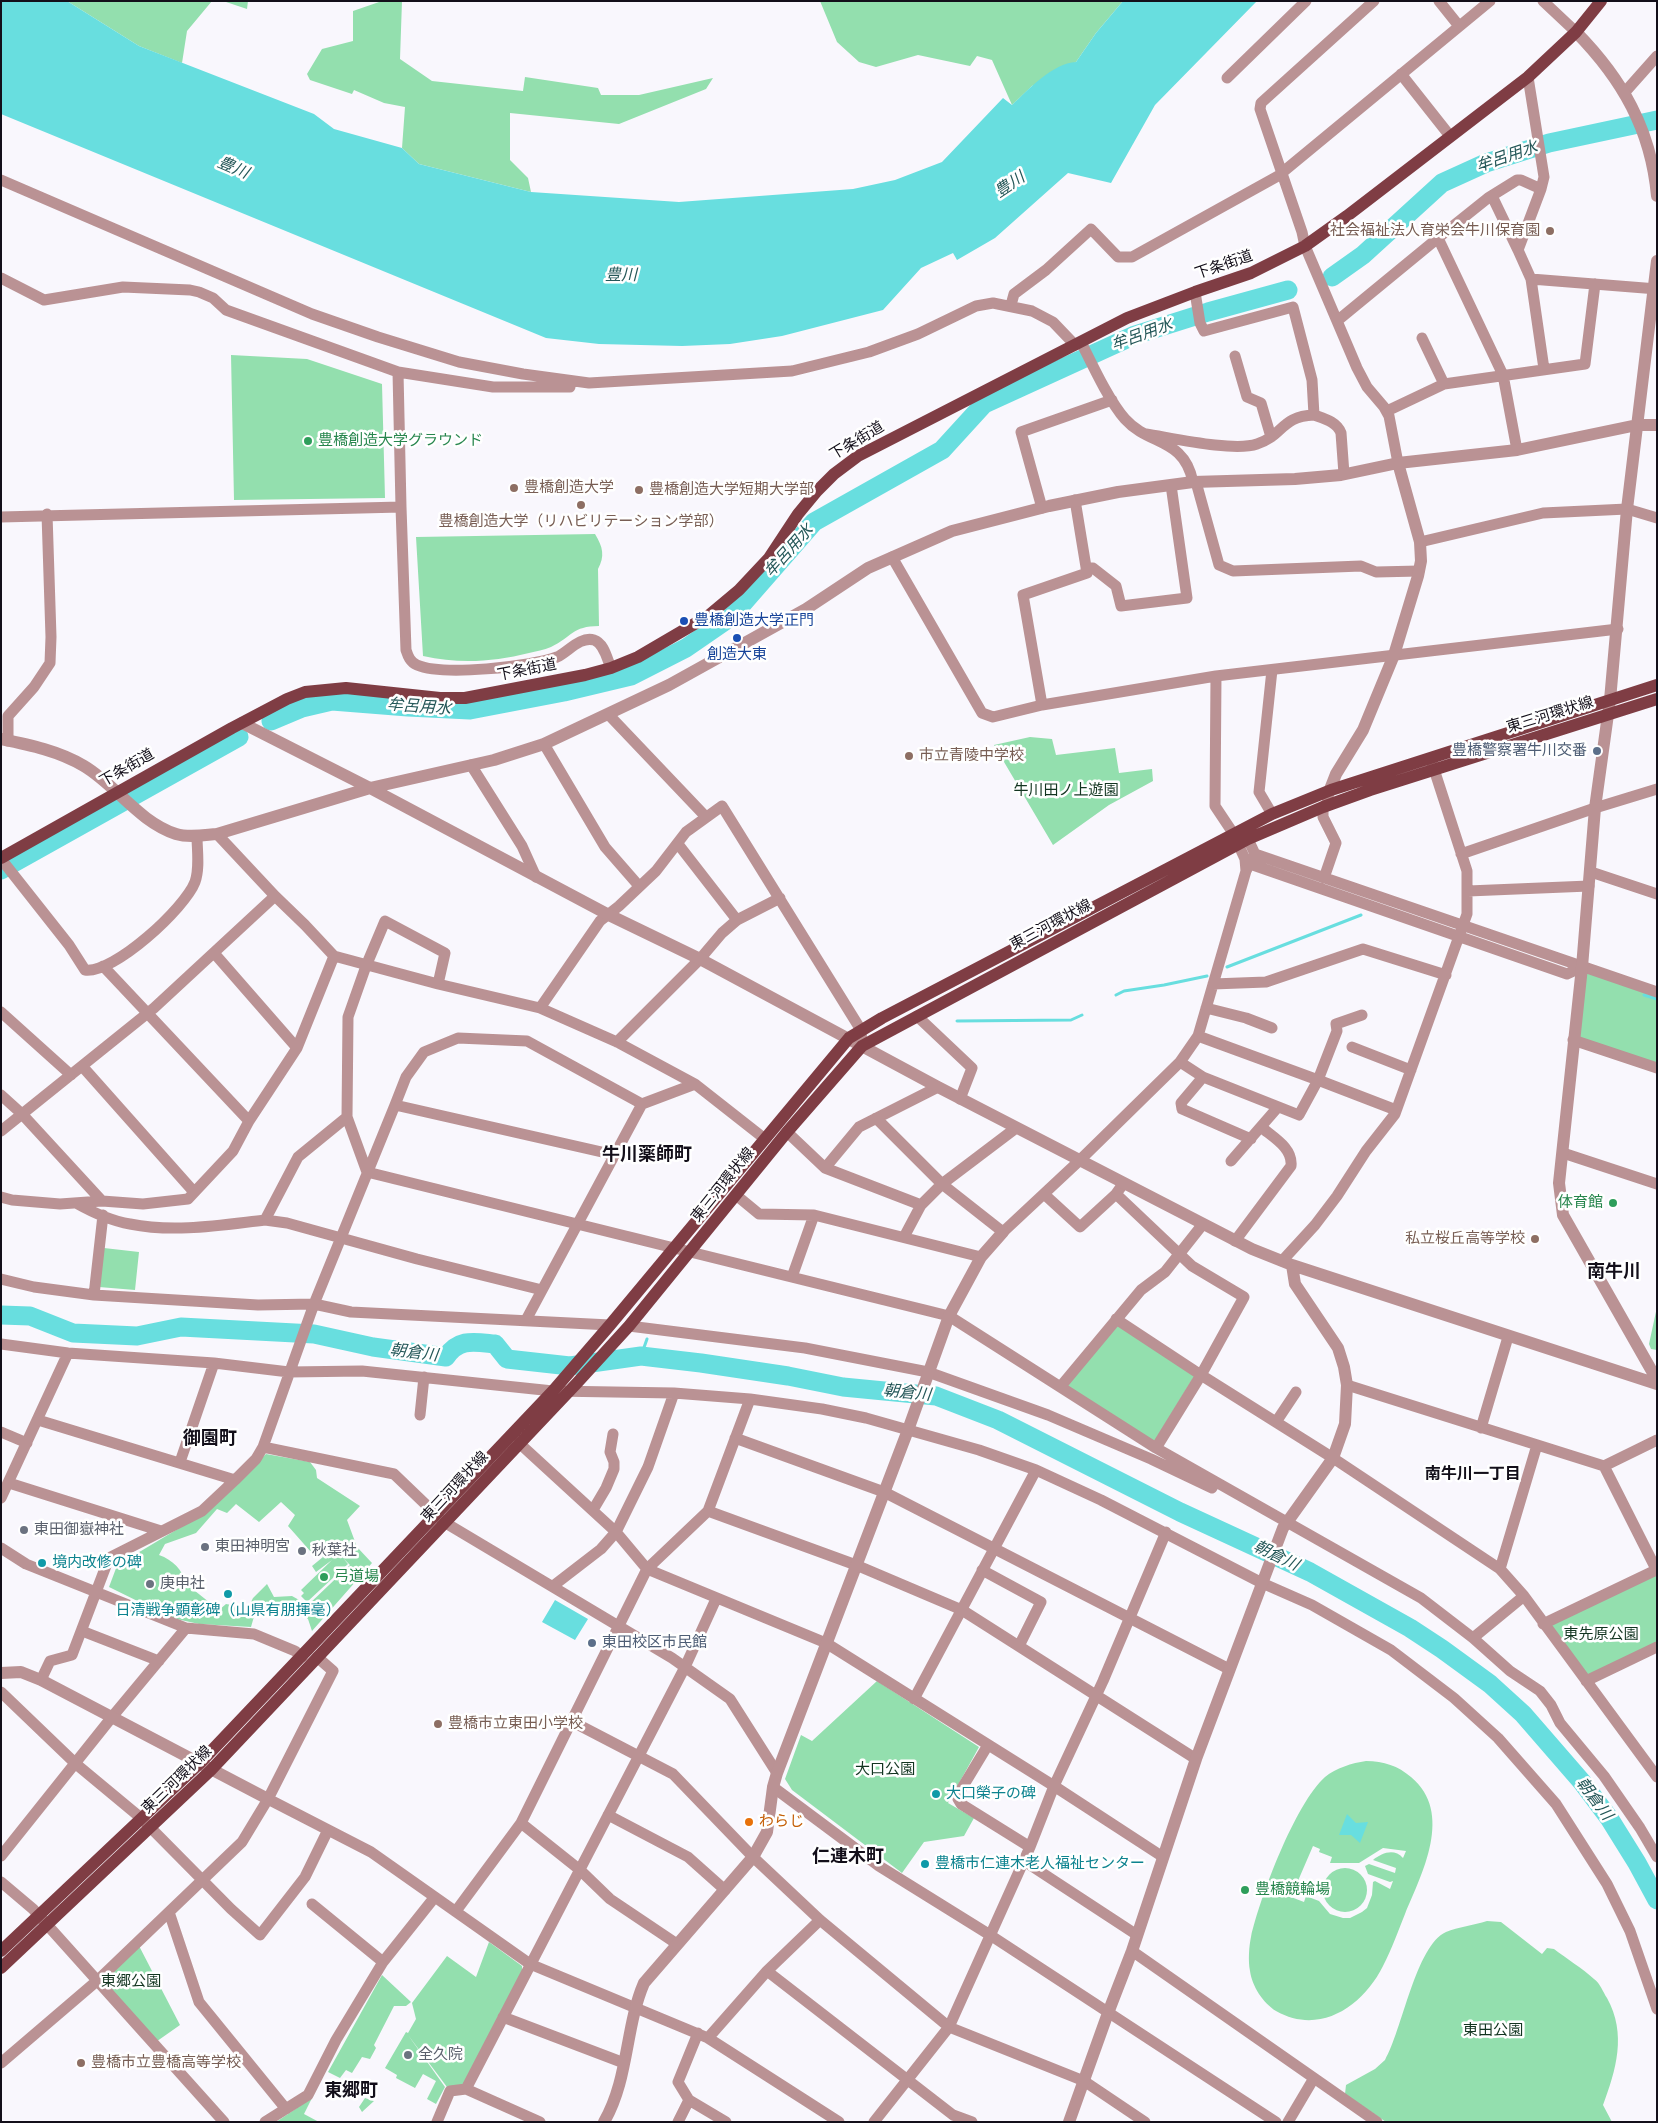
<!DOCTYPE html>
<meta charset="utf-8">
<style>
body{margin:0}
#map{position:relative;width:1658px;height:2123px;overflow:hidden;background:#f9f7fd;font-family:"Open Sans",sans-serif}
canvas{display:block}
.frame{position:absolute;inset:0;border:2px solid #130f1a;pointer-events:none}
</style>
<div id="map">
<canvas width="1658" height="2123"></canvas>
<div class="frame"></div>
</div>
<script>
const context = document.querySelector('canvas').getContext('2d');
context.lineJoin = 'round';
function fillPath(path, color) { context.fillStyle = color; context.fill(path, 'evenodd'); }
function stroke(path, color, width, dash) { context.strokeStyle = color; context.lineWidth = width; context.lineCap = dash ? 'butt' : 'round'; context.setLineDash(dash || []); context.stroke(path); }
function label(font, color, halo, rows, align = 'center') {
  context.font = font + ' "Open Sans","Noto Sans JP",sans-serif'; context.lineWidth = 5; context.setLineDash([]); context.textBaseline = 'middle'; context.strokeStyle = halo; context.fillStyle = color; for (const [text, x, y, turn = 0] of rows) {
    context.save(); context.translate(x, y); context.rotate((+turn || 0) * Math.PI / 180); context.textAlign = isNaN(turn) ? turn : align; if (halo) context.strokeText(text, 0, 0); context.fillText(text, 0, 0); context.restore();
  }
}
fillPath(new Path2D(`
 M67 1H212L187 31 182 63 139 46Z
 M223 1H248L247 9Z
 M382 1H402L400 59 432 81 523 91 525 77 598 88 601 95H639L713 78 706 89 619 124 510 113V160L528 178 531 192 419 164 402 148 405 107 384 103 354 90 352 94 310 80 307 74 322 49 353 41V11Z
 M820 1H1123L1096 33 1076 62 1032 86 1012 105 992 60 977 56 970 66 918 55 876 67 859 62 837 42Z
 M231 355 307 359 382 384 385 498 234 500Z
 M595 534C603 547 605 556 598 569L599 626C572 626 572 637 551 647 544 650 536 651 529 653 493 662 459 664 423 656L416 537Z
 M1030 737 1052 739 1056 755 1115 748 1119 773 1152 769 1153 781 1109 805 1053 845 994 745Z
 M1582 967 1657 992V1068L1573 1040Z
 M104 1248 139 1252 135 1290 99 1287Z
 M1657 1307V1350L1651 1349 1649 1344Z
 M1117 1324 1195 1375 1154 1442 1067 1386Z
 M266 1454 310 1462 316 1470 317 1478 360 1506 347 1520 357 1547 372 1563 312 1631 308 1619 298 1611 271 1605 255 1613 251 1627 199 1624 172 1618 109 1587 118 1563 141 1551 206 1512ZM281 1502 295 1515 288 1526 311 1552 318 1550 323 1557 312 1566 316 1572 332 1560 301 1590 304 1593 301 1596 307 1602 348 1564 343 1558 350 1565 308 1605 292 1596 274 1597 267 1584 253 1598 248 1608 226 1604 219 1610 185 1583C183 1570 173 1560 159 1555L165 1544 196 1533 217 1509 227 1513 236 1504 259 1522Z
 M1657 1571V1647L1586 1681 1543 1624Z
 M877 1681 979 1747 948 1803 974 1818 964 1836 924 1842 902 1873 792 1790 785 1779 801 1735 812 1741Z
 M1366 1761C1384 1761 1398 1766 1411 1777 1454 1813 1422 1873 1405 1914 1398 1931 1392 1949 1383 1966 1363 2006 1320 2036 1276 2011 1263 2003 1252 1986 1250 1971 1248 1961 1249 1946 1251 1937 1260 1897 1295 1804 1325 1777 1336 1768 1352 1763 1366 1761ZM1313 1846 1320 1849 1319 1852 1332 1857 1330 1863H1359L1383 1848 1406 1851 1403 1858C1394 1848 1382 1853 1373 1860L1396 1868 1395 1873 1369 1864 1365 1866 1368 1874 1390 1882 1393 1881 1390 1889 1375 1881 1373 1882 1372 1895 1367 1908 1362 1912 1350 1918H1343L1330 1914 1319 1901 1306 1896 1304 1902 1291 1897Z
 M1323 1890a22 22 0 1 1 44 0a22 22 0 1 1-44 0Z
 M1487 1921 1501 1922 1542 1954 1547 1948 1554 1949C1567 1959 1582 1968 1594 1979 1600 1983 1603 1992 1607 1998 1627 2034 1616 2070 1603 2105L1612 2122H1386L1345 2094 1346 2085 1375 2069 1385 2060C1402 2031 1416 1945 1446 1932 1458 1927 1474 1925 1487 1921Z
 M137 1942 180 2025 153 2044 98 1980Z
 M489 1942 522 1966V1972L463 2086 447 2087 408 2035 445 2087 436 2104 427 2099 436 2081 423 2074 415 2088 396 2078 397 2075 385 2068 406 2032 408 2033 416 2019 412 2003 447 1956 476 1977Z
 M382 1975 411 2002 406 2006H394L374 2045 376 2048 370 2059 362 2057 352 2073 346 2070 340 2078 328 2072Z
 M312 2098 304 2114 319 2122H276Z
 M365 2098 374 2101 362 2112 359 2107Z`), '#93dfae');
fillPath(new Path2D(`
 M1 1H67L139 46 314 114 334 129 402 148 419 164 531 192 679 202 853 189 895 180 942 162 1003 98 1012 105C1028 90 1053 63 1076 62L1096 33 1123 1H1257L1155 105 1111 183 1068 173 995 238 957 260 953 253 921 268 883 310 782 336 730 344 682 346 599 344 546 338 1 114Z
 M555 1600 588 1619 575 1640 542 1622Z
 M1347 1814 1356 1823 1368 1822 1360 1843 1351 1835H1339Z`), '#68dedf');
stroke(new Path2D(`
 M1227 967 1361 915
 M1116 995 1124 991 1164 985 1207 976
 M1644 995 1657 999
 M957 1021 1071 1020 1082 1015
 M641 1356 647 1339`), '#68dedf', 3);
stroke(new Path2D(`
 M1332 277 1363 255 1442 183 1486 163 1549 143 1657 120
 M271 721 302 708 332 701 408 707 470 710 564 692 631 676 686 648 731 617 814 522 942 450 984 404 1135 335 1208 312 1288 290
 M1 870 239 737
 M1 1315 30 1316 73 1333 137 1336 181 1327 314 1334 373 1347 446 1357C459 1338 474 1342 495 1344L507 1359 570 1366 641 1356 701 1363 788 1376 843 1387 936 1396 998 1420 1180 1512 1310 1572 1410 1628 1442 1649 1490 1684 1523 1714 1582 1782 1609 1818 1637 1863 1657 1900`), '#68dedf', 19);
stroke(new Path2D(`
 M1439 1 1459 26
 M1543 1 1576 32
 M1401 74 1450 136
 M1528 77 1544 177 1541 189 1518 250 1531 279 1657 289
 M1227 78 1306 1
 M1625 92 1657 56
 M1 180 312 314 378 337 459 362 523 374 589 383 792 371 869 352 918 334 976 306 993 303 1032 311 1053 322 1075 345
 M1492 196 1518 250
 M1438 238 1488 198 1517 180H1521L1541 189
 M1 278 44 300 123 287 190 290 199 292 213 298 226 310 398 372 401 507
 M1531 279 1544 369
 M1011 305 1014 294 1046 270 1091 229 1118 257H1132L1278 176 1490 1
 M1337 321 1305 246 1302 232 1260 109 1261 103 1374 1
 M1422 338 1444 384
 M1081 342C1092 364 1109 401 1125 419 1149 446 1184 437 1193 482
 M1235 356 1247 397 1261 403 1271 437
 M398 372 493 387H570
 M1387 411 1444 384 1585 364 1595 284
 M1314 415C1325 419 1337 422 1341 433L1344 474
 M1146 434C1172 438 1234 452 1257 444 1283 436 1281 416 1314 415L1312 380 1293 307 1204 331 1200 323 1195 292
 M1398 463 1389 416 1384 407 1367 387 1357 368 1337 321 1438 238 1503 375 1517 450
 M1196 482 1219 565 1233 571 1361 566 1376 572 1419 571
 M1042 508 1021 432 1112 400
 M1 517 401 507 406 650C408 656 410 662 417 665 442 676 531 667 557 657 568 652 580 636 594 640 604 643 607 659 611 668
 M1420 542 1543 513 1627 509 1657 518
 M892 557 982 713 993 717 1042 705 1216 676 1618 629
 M1086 568H1093L1116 586 1121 606 1187 598 1171 485
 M1216 676 1215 806 1233 833 1245 859 1246 871
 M1042 705 1023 595 1087 573 1075 500
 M608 714 706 817
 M8 741V716L34 687 50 663 51 637 47 514
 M544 744 605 847 639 886
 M471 765 522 846 536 877
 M1323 807V817L1336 843 1324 878
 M1272 814 1259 792 1272 670
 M217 834 275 896 305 925 334 956 438 984 540 1008 617 1042 695 1084 765 1139
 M678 844 737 920
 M1255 854 1657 992
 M1461 854 1595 808 1657 789
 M1 859 69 945 85 970C114 974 185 908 195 882 200 868 197 850 197 836
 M1250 864 1567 974 1582 967
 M1591 872 1657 894
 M1468 891 1589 886
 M214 953 297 1048
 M103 966 249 1121
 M438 984 445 953 385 921 366 966 348 1017 347 1117 367 1172 949 1316 1156 1448 1421 1598 1473 1638 1510 1671 1540 1691 1551 1705 1560 1723 1604 1776 1640 1828 1657 1857
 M1213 984 1266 982 1363 949 1446 975
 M540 1008 600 921 619 906 656 871 686 832 722 806 861 1030 862 1046
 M1206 1008 1246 1018 1272 1028
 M1 1012 71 1075
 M917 1016 972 1068 960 1099
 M1198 1036 1318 1080 1337 1031 1336 1024 1362 1015
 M1573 1040 1657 1068
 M617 1042 700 959 722 933 737 920 780 898
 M1352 1047 1411 1070
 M1180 1062 1203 1077 1299 1115 1318 1080 1396 1110
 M82 1066 194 1192
 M1203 1077 1181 1103 1182 1109 1251 1139
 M1 1095 22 1114 102 1201
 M395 1105 615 1155
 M876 1118 942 1184 1003 1232 1079 1161 1180 1062 1198 1036 1246 871 1255 854 1248 839 1240 835
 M1 1131 154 1008 275 896
 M787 1132 825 1168 921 1205
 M1563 1153 1657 1184
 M1231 1161 1278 1107
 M825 1168 859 1127 938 1087
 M1123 1184 1116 1194 1192 1266 1244 1297 1201 1375 1333 1458 1500 1569 1524 1596 1657 1777
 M1044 1194 1080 1227 1116 1194
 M736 1195 759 1214 814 1215 981 1257
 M1 1197 12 1200 60 1204 102 1201 143 1204 188 1199 233 1151 249 1121 297 1048 334 956
 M76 1203C92 1212 112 1221 130 1224 175 1233 221 1225 265 1220L298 1157 347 1117
 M265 1220 287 1223 417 1259 542 1290
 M904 1237 921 1205 942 1184 1016 1128
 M1235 1241 1291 1166C1293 1148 1274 1138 1261 1127
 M1282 1261 1315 1225 1337 1196 1366 1151 1395 1114 1467 914V871L1432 763
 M792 1277 814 1215
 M1 1279 34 1287 94 1295 258 1305 314 1304 351 1312 610 1325
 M94 1295 103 1215
 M1116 1319 1201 1375 1156 1448
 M526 1320 642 1104
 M629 1326 805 1348 928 1372 1048 1415 1151 1459 1212 1488
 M1 1344 68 1353 214 1363 289 1372 362 1371 553 1391 674 1393 750 1399 822 1409 866 1418 979 1450 1036 1470 1101 1500 1262 1583 1312 1605 1391 1650 1454 1698 1498 1738 1556 1804 1607 1884 1630 1931 1657 2009
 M1347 1385 1604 1466 1657 1440
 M1061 1386 1141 1290 1165 1272 1203 1224
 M420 1415 424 1377
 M38 1420 235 1480 256 1459 263 1447 394 1474 444 1522 672 1658 730 1699 777 1773
 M1276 1422 1296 1392
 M1481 1428 1508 1337
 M1 1432 27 1443
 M735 1438 884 1492 1229 1669
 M519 1443 616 1532 647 1569 826 1643 1054 1786 1163 1857
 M263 1447 314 1304 395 1105 406 1077 424 1052 458 1038 527 1041 642 1104 695 1084
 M180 1462 214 1363
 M1604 1466 1657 1571
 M9 1483 161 1531
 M1 1498 68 1353
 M593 1510 606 1488 614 1469V1462L610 1452 613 1434
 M708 1511 856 1565 962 1610 1196 1759
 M1 1548 26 1564 186 1628 254 1634 295 1651 302 1657
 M1500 1569 1537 1445
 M982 1570 1041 1602 1019 1646
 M553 1586 601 1549 616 1532 648 1467 674 1393
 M1543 1624 1656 1570
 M82 1631 159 1661
 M1473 1638 1524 1596
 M41 1680 50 1661 72 1655 109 1558 202 1511 235 1480
 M1586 1681 1657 1647
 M1 1692 76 1764 141 1818 231 1909 260 1935 305 1877 328 1830
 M914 1699 1036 1470
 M573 1722 673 1774 753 1857 820 1920 949 2027 1084 2081 1145 2122
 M988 1745 959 1793 958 1799 961 1804 1030 1847
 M773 1787 879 1866 990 1935 1276 2122
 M268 1799 371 1852 530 1964 708 2038 839 2122
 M608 1815 688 1857 725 1890
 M521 1823 580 1870 610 1899 677 1944
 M1 1856 112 1717 186 1628
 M1024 1861 1137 1935
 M1 1882 33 1909 224 2122
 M312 1904 383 1962
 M456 1911 521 1823 647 1569 708 1511 750 1399
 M169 1912 199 2002 286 2109
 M1132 1951 1377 2122
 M767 1971 953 2115 972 2122
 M503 2017 624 2063
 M698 2033 678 2082 689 2100 726 2122
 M708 2038 767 1971 820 1920
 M1 2063 98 1980 242 1842 268 1799 333 1671 317 1657
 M466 2089 685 1667 716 1599
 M265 2122 308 2095 336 2040 383 1962 434 1898
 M437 2122 450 2091 466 2089 540 2122
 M678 2122 689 2100
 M874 2122 949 2027 1030 1847 1054 1786 1103 1681 1166 1532
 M1288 2122 1314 2078`), '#ba9294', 11);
stroke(new Path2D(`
 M1576 32C1622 79 1651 129 1657 196
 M1657 261 1627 509 1610 700 1595 808 1582 967 1559 1183 1563 1215 1657 1380
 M242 723 370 788 609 915 700 959 938 1087 1252 1249 1292 1265 1657 1384
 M1 739C30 745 59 751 84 766 116 785 139 822 176 834 189 838 204 835 217 834L370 788 494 760 544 744 669 685 806 609 868 568 952 531 1049 506 1118 492 1193 482 1295 479 1341 475 1398 463 1517 450 1637 425H1657
 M1327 797 1336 774 1363 730 1394 655 1418 576 1421 561 1420 542 1398 463
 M1 1673 21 1672 41 1680 268 1799
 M604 2122C629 2079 625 2027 644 1983L753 1857 767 1832 773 1787 777 1773 908 1430 949 1316 981 1257 1003 1232
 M1069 2122 1108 2013 1132 1951 1196 1759 1283 1528 1333 1458 1345 1424 1347 1385 1344 1367 1338 1348 1295 1284 1292 1265`), '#ba9294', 12);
stroke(new Path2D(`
 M1 858 232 728 287 699 305 692 346 688 440 698H465L585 675 611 668 638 657 708 616 739 590 769 558 798 514 817 491 834 474 858 456 1127 318 1195 292 1251 273 1305 246 1347 216 1528 77 1576 32 1601 1
 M1 1951 199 1764 553 1391 610 1325 849 1038 882 1018 1272 814 1331 790 1657 685
 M1 1968 211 1770 577 1383 629 1326 787 1132 862 1046 1248 839 1323 807 1370 790 1657 699`), '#7f3d44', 12);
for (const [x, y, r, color] of [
 [1550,231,5,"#8d6e63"],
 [308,441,5,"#2e9e5b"],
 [514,488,5,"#8d6e63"],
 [639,490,5,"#8d6e63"],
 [581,505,5,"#8d6e63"],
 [684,621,5,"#1a4fb4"],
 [737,638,5,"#1a4fb4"],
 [1597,751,5,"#5c6f8a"],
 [909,756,5,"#8d6e63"],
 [1613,1203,5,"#2e9e5b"],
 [1535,1239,5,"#8d6e63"],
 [24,1530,5,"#6b7280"],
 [205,1547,5,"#6b7280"],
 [302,1551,5,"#6b7280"],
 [42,1563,5,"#0f9aa8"],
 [324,1577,5,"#2e9e5b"],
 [150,1584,5,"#6b7280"],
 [228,1594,5,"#0f9aa8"],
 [592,1643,5,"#5c6f8a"],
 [438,1724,5,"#8d6e63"],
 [936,1794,5,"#0f9aa8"],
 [749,1822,5,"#e8710a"],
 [925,1864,5,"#0f9aa8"],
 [1245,1890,5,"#2e9e5b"],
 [408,2055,5,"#6b7280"],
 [81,2063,5,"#8d6e63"]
]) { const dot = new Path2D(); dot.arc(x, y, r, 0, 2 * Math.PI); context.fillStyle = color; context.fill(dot); stroke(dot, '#fff', 2); }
label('15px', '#785e54', '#fff', [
 ["社会福祉法人育栄会牛川保育園",1540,231,"right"],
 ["豊橋創造大学",524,488],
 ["豊橋創造大学短期大学部",649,490],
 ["豊橋創造大学（リハビリテーション学部）",581,522,"center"],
 ["市立青陵中学校",919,756],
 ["私立桜丘高等学校",1525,1239,"right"],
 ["豊橋市立東田小学校",448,1724],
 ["豊橋市立豊橋高等学校",91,2063]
], 'left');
label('15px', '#130f1a', '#fff', [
 ["下条街道",1224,265,-19],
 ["下条街道",857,441,-31],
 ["下条街道",527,670,-11],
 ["東三河環状線",1550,715,-17],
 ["下条街道",127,768,-30],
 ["東三河環状線",1051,925,-28],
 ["東三河環状線",723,1185,-51],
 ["東三河環状線",455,1487,-47],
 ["東三河環状線",177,1780,-44]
]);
label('15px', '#27864d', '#fff', [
 ["豊橋創造大学グラウンド",318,441],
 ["体育館",1603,1203,"right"],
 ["弓道場",334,1577],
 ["豊橋競輪場",1255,1890]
], 'left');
label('15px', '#164399', '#fff', [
 ["豊橋創造大学正門",694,621],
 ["創造大東",737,655,"center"]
], 'left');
label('15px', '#4e5e75', '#fff', [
 ["豊橋警察署牛川交番",1587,751],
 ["東田校区市民館",602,1643,"left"]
], 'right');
label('15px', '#133521', '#fff', [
 ["牛川田ノ上遊園",1066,791],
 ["東先原公園",1601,1635],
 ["大口公園",885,1770],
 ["東郷公園",131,1982],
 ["東田公園",1493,2031]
]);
label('15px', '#5b616d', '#fff', [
 ["東田御嶽神社",34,1530],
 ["東田神明宮",215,1547],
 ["秋葉社",312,1551],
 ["庚申社",160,1584],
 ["全久院",418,2055]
], 'left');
label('15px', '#0d838f', '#fff', [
 ["境内改修の碑",52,1563],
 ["日清戦争顕彰碑（山県有朋揮毫）",228,1611,"center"],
 ["大口榮子の碑",946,1794],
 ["豊橋市仁連木老人福祉センター",935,1864]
], 'left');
label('15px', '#c56008', '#fff', [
 ["わらじ",759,1822]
], 'left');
label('italic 16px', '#245758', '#fff', [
 ["牟呂用水",1507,157,-19],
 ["豊川",233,168,23],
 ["豊川",1010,185,-34],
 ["豊川",621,275],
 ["牟呂用水",1142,335,-20],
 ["牟呂用水",789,551,-48],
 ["牟呂用水",419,707,4],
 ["朝倉川",414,1353,7],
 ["朝倉川",907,1393,6],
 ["朝倉川",1276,1556,26],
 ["朝倉川",1594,1799,53]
]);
label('bold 16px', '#130f1a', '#fff', [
 ["南牛川一丁目",1473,1474]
]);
label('bold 18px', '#130f1a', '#fff', [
 ["牛川薬師町",647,1155],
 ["南牛川",1614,1272],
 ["御園町",210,1439],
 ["仁連木町",848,1857],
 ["東郷町",351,2091]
]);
</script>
